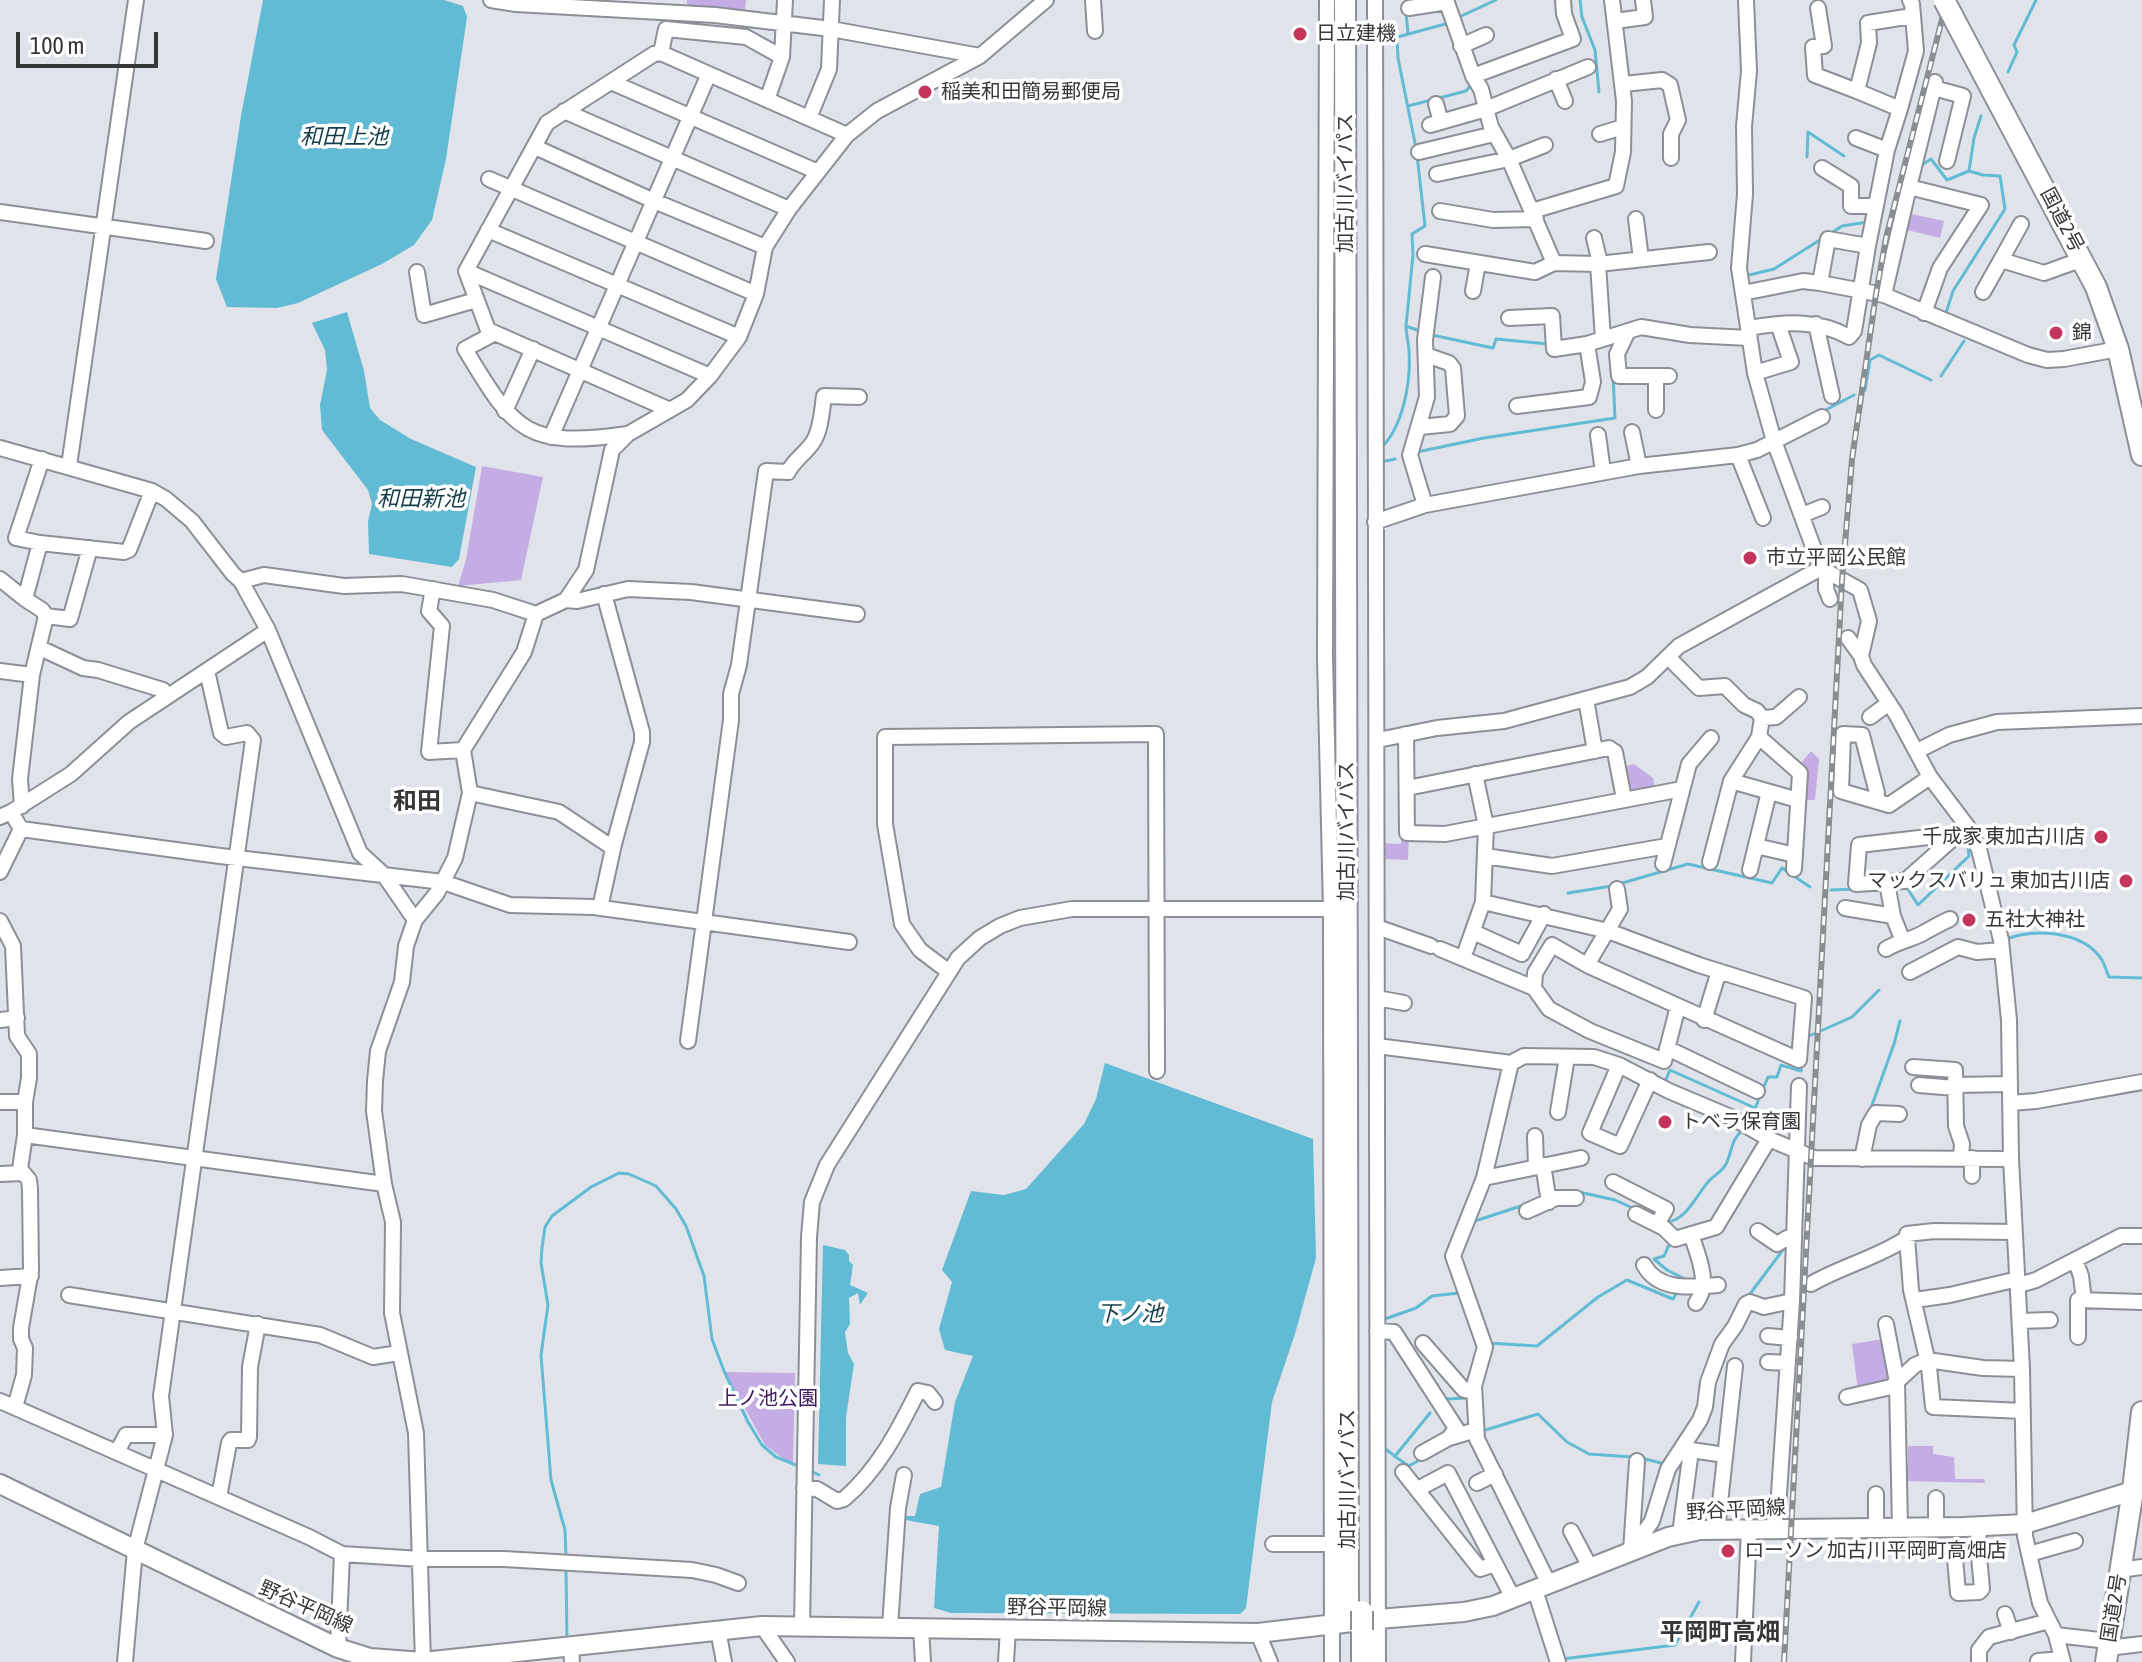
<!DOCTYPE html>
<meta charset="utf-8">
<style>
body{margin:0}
#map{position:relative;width:2142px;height:1662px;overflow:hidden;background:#e0e4ea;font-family:"Asap Condensed",sans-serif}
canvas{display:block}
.scale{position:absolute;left:16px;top:32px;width:142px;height:36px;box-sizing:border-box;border:4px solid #353739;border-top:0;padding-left:10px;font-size:24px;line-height:28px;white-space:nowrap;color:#353739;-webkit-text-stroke:6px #fff;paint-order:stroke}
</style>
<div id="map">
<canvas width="2142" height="1662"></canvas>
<div class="scale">100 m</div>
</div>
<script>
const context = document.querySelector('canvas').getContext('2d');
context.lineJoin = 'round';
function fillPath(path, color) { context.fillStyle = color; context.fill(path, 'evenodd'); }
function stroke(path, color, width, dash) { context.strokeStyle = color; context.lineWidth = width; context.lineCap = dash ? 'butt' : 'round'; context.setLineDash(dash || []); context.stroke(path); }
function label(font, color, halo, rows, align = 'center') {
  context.font = font + ' "Asap Condensed","Noto Sans JP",sans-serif'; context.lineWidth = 7; context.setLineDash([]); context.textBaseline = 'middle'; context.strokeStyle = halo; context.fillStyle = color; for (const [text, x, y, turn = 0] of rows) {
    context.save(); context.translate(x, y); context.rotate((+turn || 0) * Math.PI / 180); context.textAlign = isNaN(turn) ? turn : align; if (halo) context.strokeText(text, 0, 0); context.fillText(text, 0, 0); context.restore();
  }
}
fillPath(new Path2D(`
 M687 0H746L745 11 687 5Z
 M1907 213 1944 221 1940 238 1903 229Z
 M482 466 543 477 521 580 458 586 466 560Z
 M1811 751 1819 759 1815 800H1804L1806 770 1800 764Z
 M1634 764 1653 778 1655 788 1631 792 1626 788 1622 767Z
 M1401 836H1409L1408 860 1383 859 1381 843 1401 844Z
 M1884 1339 1892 1379 1858 1391 1852 1344Z
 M725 1372 795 1373 793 1466 765 1445Z
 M1908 1446H1933V1454L1954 1457 1955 1479H1984L1985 1483 1903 1481 1902 1465H1908Z`), '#c4ace4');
fillPath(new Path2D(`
 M263 0H444L463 6 467 17 446 159 432 220 414 245 382 264 298 303 277 308 227 307 216 279 241 116Z
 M347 312 364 371 370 408 380 420 411 439 476 467 459 559 452 567 369 554 368 521 372 504 368 490 322 430 320 405 327 370 325 350 312 323Z
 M1105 1063 1313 1139 1316 1258 1295 1334 1272 1402 1246 1608 1240 1614 951 1613 934 1608 939 1526 900 1519V1516H915L920 1494 941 1487 955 1402 973 1356 945 1350 939 1329 952 1282 942 1270 971 1191 1004 1195 1026 1189 1084 1124 1096 1099Z
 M823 1245 845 1250 849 1255V1261L853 1265 850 1285 868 1293 860 1305 858 1293 849 1298 850 1324 845 1332 848 1353 854 1364 846 1417V1466L818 1464Z`), '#61bbd4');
stroke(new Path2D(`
 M1580 0 1582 17 1595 50 1599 92
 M1406 12 1408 34
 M1457 18 1496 0
 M1397 38 1398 58 1416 148
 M1379 42 1449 23
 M2008 72 2017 52 2014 45 2036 0
 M1408 106 1466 91 1471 85
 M1807 157 1808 132 1844 156
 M1920 166 1931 159 1947 180 1969 171
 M1830 234 1842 226 1868 222
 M1745 276 1774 269 1823 238
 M1945 316 1953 291 2005 209 2000 176 1983 175 1969 171 1974 138 1981 116
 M1406 326 1413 255 1412 234 1425 226 1417 155
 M1432 335 1493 348 1496 339 1548 344
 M1941 376 1964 341
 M1865 390 1870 360 1879 355 1931 380
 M1822 412 1854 395
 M1380 449C1403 428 1411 382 1409 352 1409 343 1406 335 1406 326L1417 330
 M1417 452 1484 438 1615 418 1613 375
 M1381 462 1395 459
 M1619 884 1688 864 1772 883 1782 868 1810 887
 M1906 886 1918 905 1969 856 1967 838
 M1831 890 1855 889
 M1568 893 1612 886
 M2004 940C2033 928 2083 930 2102 960 2105 965 2106 971 2109 977L2142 978
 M1807 1037 1852 1017 1879 990
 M1664 1084 1670 1070 1755 1108
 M1871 1108 1894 1044 1900 1021
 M1749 1123 1768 1077H1777L1781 1065 1801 1071 1802 1063
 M1579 1192 1615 1200 1637 1210
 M1471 1220 1475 1221 1524 1205
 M1668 1222C1687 1219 1696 1196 1708 1182 1714 1175 1721 1173 1726 1164 1732 1152 1731 1139 1743 1130
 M1670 1243 1664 1256 1654 1259 1667 1270 1685 1279 1684 1281
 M1747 1298 1785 1247
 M1382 1320 1416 1308 1432 1296 1459 1293
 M1488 1343 1537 1346 1598 1297 1627 1280 1673 1299 1678 1291
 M1445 1399 1467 1398
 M1482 1431 1538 1414 1567 1442 1589 1454 1633 1457
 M1383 1447 1392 1454
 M1394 1456 1409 1466 1421 1459
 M1395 1456 1430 1413
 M1641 1458 1665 1464
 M811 1471 819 1475
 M566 1558 565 1530 551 1480 541 1355 548 1305 541 1263 542 1248 545 1227 552 1216 591 1187 619 1173 629 1174 656 1186 676 1209 686 1226 704 1276 712 1339 724 1371 748 1422 762 1445 776 1457 801 1467
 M566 1569 567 1641
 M1562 1659 1675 1645 1699 1602
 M509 1662 522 1661`), '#61bbd4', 3);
const minor = new Path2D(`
 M491 0 516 4 715 15 831 29 980 56
 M1093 0 1095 31
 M1327 0 1325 657 1331 909 1332 1662
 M1375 0 1378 1662
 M1446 0 1473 76 1481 89 1491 127 1509 159 1554 263 1598 264 1709 252
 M1746 0 1749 71 1744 126 1745 194 1739 268 1755 373 1774 441 1821 568 1860 590 1869 621 1861 656 1864 665 1896 714 1930 777 1967 826 1979 849 2001 940 2009 1020 2011 1159 2022 1369 2025 1536 2040 1603 2056 1635 2063 1662
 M1910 0 1912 4 1916 51 1900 109 1857 91 1869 43 1868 23 1912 16
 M1409 8 1447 2
 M1818 8 1824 46 1813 47 1815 75 1857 91
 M1615 21 1645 17 1643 0
 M1461 46 1486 35
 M661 53 666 29 746 37 782 57
 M1473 76 1573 39 1564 14 1563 0
 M1556 79 1565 101
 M611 82 818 172
 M1624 84 1662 80 1670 85 1678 120 1671 134V158
 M1934 88 1963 96 1947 161
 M767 100 782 57 785 0
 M1436 104 1441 122
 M564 111 789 209
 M809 118 829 69 832 0
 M1430 125 1486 109 1588 67
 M1600 134 1623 127
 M1856 138 1887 150
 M535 147 654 201 765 247
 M1419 152 1494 134
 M1822 168 1851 186V206H1876
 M1437 174 1509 159 1545 145
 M489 179 756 294
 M1440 211 1493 220 1536 219
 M1532 211 1616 186 1623 152 1624 101 1612 0
 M0 212 206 241
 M1636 219 1641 259
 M2021 224 2001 260 2044 273 2083 259
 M488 230 739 337
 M1594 238 1600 263
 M1868 246 1887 150 1900 109
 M1425 254 1535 272 1554 263
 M466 271 710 376
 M417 272 424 315 476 300
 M1820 283 1884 295 2028 355 2047 360 2064 359 2118 349
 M1473 291 1478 263
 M1983 292 2001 260
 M1743 293 1803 281 1820 283 1828 239 1868 246 1854 331 1849 337C1818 319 1784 322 1749 328
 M1884 295 1909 187
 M1924 313 1940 268 1981 205 1909 187 1935 82
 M1509 318 1552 316 1554 349 1587 344 1603 339 1598 264
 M1816 324 1832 396
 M1628 331 1617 354 1619 376H1669
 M495 333 465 349C515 433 527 448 628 434
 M1603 339 1641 327 1690 335 1749 338
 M1755 373 1791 362 1778 324
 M1656 377V410
 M1517 406 1589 397 1593 382 1587 344
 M670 410 488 330 466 271 547 123 654 54 661 53 847 135
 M505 411 533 349
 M1420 427 1450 424 1457 416 1453 368 1449 363 1426 355
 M1632 432 1639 466
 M1598 435 1603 472
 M551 437 708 76
 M0 448 152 491 166 499 192 521 233 574 241 581 268 630 360 853 384 875 415 920
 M1738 455 1763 518
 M69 466 136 0
 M1425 505 1410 455 1427 397 1425 340 1433 277
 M1802 515 1822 507
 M1375 522 1425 505 1639 466 1738 455 1757 450 1822 417
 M40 543 124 552 129 550 152 491
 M1826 571V589L1830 599
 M0 579 25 599
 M241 581 264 575 344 586 402 584 493 600 536 614 566 600 586 570 612 450 628 434 687 400 710 376 739 337 756 294 765 247 789 209 847 135 877 111 980 56 1046 0
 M433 589 429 611 442 626 429 752 463 750
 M566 600 577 601 628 589 691 592 857 614
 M46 616 70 619 90 548
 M1848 638 1861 656
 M40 648 83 668 98 670 163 690 167 695
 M1668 657 1699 688 1725 686 1744 705 1757 711 1762 718 1759 737 1731 781 1710 862
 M0 671 32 675
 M1586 699 1595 751
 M1870 717 1889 703
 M1762 718 1776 717 1799 697
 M1406 734 1407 833 1445 834 1682 789
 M1759 737 1800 773 1794 869
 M1378 740 1437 728 1504 721 1630 687 1647 677 1679 646 1821 568
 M1917 751 1949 735 1997 722 2142 716
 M1731 781 1798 800
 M1407 788 1609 748 1615 752 1624 799
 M470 793 559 812 613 848
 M1876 801 1877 793 1862 735 1843 734 1841 791 1889 805 1930 777
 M22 806 20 779 32 675 46 616 42 610 25 599 40 543 16 538 42 459
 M11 812 21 829 220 856 443 882 510 905 594 907 849 942
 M0 817 11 812 71 774 129 722 268 630
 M1952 839 1937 836 1859 845 1856 884 1905 881 1967 826
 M1756 846 1795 855
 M1485 856 1552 866 1667 846
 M1663 864 1689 764 1711 738
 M1750 870 1769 792
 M0 872 21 829
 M1887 883 1893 916 1902 939
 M1483 902 1608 931 1699 965 1804 998 1799 1060 1678 1006
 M600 908 614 844 642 742V732L604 594
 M1845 908 1893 916
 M0 921 13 946 17 1036 29 1054V1078L25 1102V1135L384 1184
 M1377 927 1431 946
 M1473 932 1522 954 1544 914
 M1440 949 1534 988 1549 1009 1590 1031 1664 1061 1678 1006 1587 965 1552 945 1535 973 1534 988
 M1886 949C1899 941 1914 939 1925 932 1934 927 1941 923 1950 919
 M1466 950 1483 902 1486 826 1475 774
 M1587 965 1620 909 1617 889
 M949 972 920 950 902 924 885 824V737L1156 734 1157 1071
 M1910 972 1958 947 1977 952 2002 950
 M1377 998 1404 1003
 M0 1020 17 1018
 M1704 1020 1719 971
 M688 1041 731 720V694L739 665 766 471 788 472C794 460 806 453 813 442 821 430 822 410 824 396L859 397
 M1377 1046 1511 1063
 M1667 1048 1757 1091
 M1619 1065 1590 1133 1620 1146 1650 1080
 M1913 1067 1955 1070 1956 1126 1962 1144 1961 1157
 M1919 1085 1955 1088
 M1955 1085 2010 1084
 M0 1102H25
 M2010 1103 2036 1101 2142 1082
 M1558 1112 1567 1057
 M1535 1136 1536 1167
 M1862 1159 1869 1125 1876 1113 1899 1114
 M1543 1165 1549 1202
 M0 1174 21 1173
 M1972 1176V1158
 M1484 1178 1581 1158
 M1613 1182 1666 1209 1657 1224
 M1527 1211 1556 1198H1576
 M1636 1214 1664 1228 1675 1239 1716 1227 1769 1139
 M1758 1231 1777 1244 1787 1238H1793
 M2014 1232 1934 1231 1907 1234V1238L1911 1290 1929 1367 1933 1407 2023 1411
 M1691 1234C1698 1256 1711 1283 1696 1303
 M2075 1260 2081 1276 2084 1300
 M1644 1265C1659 1292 1692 1287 1718 1285
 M0 1278 31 1276
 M1811 1284C1842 1266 1877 1258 1907 1238
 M2019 1285 2036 1280 2121 1236H2142
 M69 1295 320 1335 373 1357 399 1353
 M1915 1300 1950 1295 2018 1279
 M2020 1321 2050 1320
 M1886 1324 1897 1382 1900 1528
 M1377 1331 1394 1332 1456 1428 1449 1438
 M1768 1336 1790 1338
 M2078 1337V1300L2142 1302
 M1423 1343 1464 1390 1473 1391
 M1768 1362 1788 1363
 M1847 1397 1891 1387 1915 1365 1927 1360 1983 1368 2022 1369
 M0 1401 309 1537 342 1554 421 1559H504L692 1570 716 1575 738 1583
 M15 1407 24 1375 25 1348 21 1339V1328L31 1270 30 1189 29 1180 20 1169 25 1135
 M117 1452 126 1435H165
 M1422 1453 1449 1438 1476 1430
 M1637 1461 1631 1551 1652 1521 1668 1469 1700 1420 1705 1407 1708 1382 1722 1344 1735 1326 1746 1304 1750 1302 1764 1307 1792 1301
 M1403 1472 1480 1569 1495 1564
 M1477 1483 1495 1474
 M804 1488 817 1489 837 1501 844 1499C878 1470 898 1431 918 1391L928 1393 935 1402
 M1418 1489 1448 1473 1513 1598
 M1876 1494V1528
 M219 1497 229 1443 231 1440H248L249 1437 250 1367 258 1324
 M1936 1498V1528
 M1772 1529 1778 1508 1792 1301 1799 1086
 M1717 1530 1735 1366
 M1571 1531 1590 1567
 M1680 1534 1691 1450 1725 1455
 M1273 1544H1332
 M1978 1545 1957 1554 1955 1558 1958 1593 1979 1592 1982 1589 1978 1545 1979 1526
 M2029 1554 2075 1541
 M2120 1570 2142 1567
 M1549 1584 1477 1439 1474 1386 1485 1347 1453 1256 1484 1178 1511 1063 1524 1056 1594 1057 1619 1065 1669 1091 1733 1118 1769 1139 1814 1158 2011 1159
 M1535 1590 1558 1662
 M2005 1614 2011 1632
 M802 1625 809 1237 812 1202 827 1165 958 958 980 938 1000 926 1020 918 1072 909H1331
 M762 1626 787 1662
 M890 1627 898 1508 904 1475
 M921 1628 923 1662
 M718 1630 724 1662
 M1258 1633 1270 1662
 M2056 1635 2108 1641
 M571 1646 572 1662
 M338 1648 342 1554
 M2108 1648 2142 1644
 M2038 1661 2062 1659
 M125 1662 135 1550 165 1435 161 1396 253 740 247 733 226 737 221 733 207 671
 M423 1662 416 1433 392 1313 393 1222 384 1184 374 1111 375 1081 378 1051 402 982 406 946 415 920 437 893 455 858 470 793 463 750 524 652 536 614
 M1006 1662 1008 1629
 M1743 1662 1749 1529
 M1979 1662V1650L1989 1637 2049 1621`);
const major = new Path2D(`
 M0 1484 338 1648 370 1658 423 1662 762 1626 1258 1633 1378 1619 1464 1612 1493 1606 1668 1537 1700 1530 1964 1527 2025 1524 2142 1488`);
const highway = new Path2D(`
 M1345 0 1348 1614
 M1952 15 2096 287 2118 349 2142 455
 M1362 1630V1662
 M2106 1662 2133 1490 2142 1412`);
stroke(minor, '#8c9096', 18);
stroke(major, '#8c9096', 22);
stroke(highway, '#8c9096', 24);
stroke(minor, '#fff', 14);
stroke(major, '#fff', 18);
stroke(highway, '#fff', 20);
const rail = new Path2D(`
 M1784 1662 1842 580 1852 459 1876 294 1886 238 1947 0`);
stroke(rail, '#8a8d91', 6);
stroke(rail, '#fff', 3, [9]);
const highwayBridge = new Path2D(`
 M1944 0 1952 15
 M1362 1611V1630`);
stroke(highwayBridge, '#8c9096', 24, []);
stroke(highwayBridge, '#fff', 20);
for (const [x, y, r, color] of [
 [1300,34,8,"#c4355e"],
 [925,92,8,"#c4355e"],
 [2056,333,8,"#c4355e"],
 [1750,558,8,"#c4355e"],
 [2101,837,8,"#c4355e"],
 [2126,881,8,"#c4355e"],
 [1969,920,8,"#c4355e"],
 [1665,1122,8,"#c4355e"],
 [1728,1551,8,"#c4355e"]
]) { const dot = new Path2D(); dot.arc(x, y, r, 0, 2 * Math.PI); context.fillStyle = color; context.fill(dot); stroke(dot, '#fff', 3); }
label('20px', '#353739', '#fff', [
 ["日立建機",1316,34],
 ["稲美和田簡易郵便局",941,92],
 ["錦",2072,333],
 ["市立平岡公民館",1766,558],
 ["千成家 東加古川店",2085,837,"right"],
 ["マックスバリュ 東加古川店",2110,881,"right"],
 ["五社大神社",1985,920],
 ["トベラ保育園",1681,1122],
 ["ローソン 加古川平岡町高畑店",1744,1551]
], 'left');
label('20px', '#353739', '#fff', [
 ["加古川バイパス",1346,183,-90],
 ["国道2号",2062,220,62],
 ["加古川バイパス",1347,831,-90],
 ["加古川バイパス",1348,1479,-90],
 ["野谷平岡線",1736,1510,-3],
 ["野谷平岡線",306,1607,24],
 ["野谷平岡線",1057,1608,1],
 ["国道2号",2114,1608,-81]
]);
label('20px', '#3f1962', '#fff', [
 ["上ノ池公園",768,1399]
]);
label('italic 22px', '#133d48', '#fff', [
 ["和田上池",344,137],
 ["和田新池",421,499],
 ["下ノ池",1130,1314]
]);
label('bold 24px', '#353739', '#fff', [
 ["和田",417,801],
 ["平岡町高畑",1720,1632]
]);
</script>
